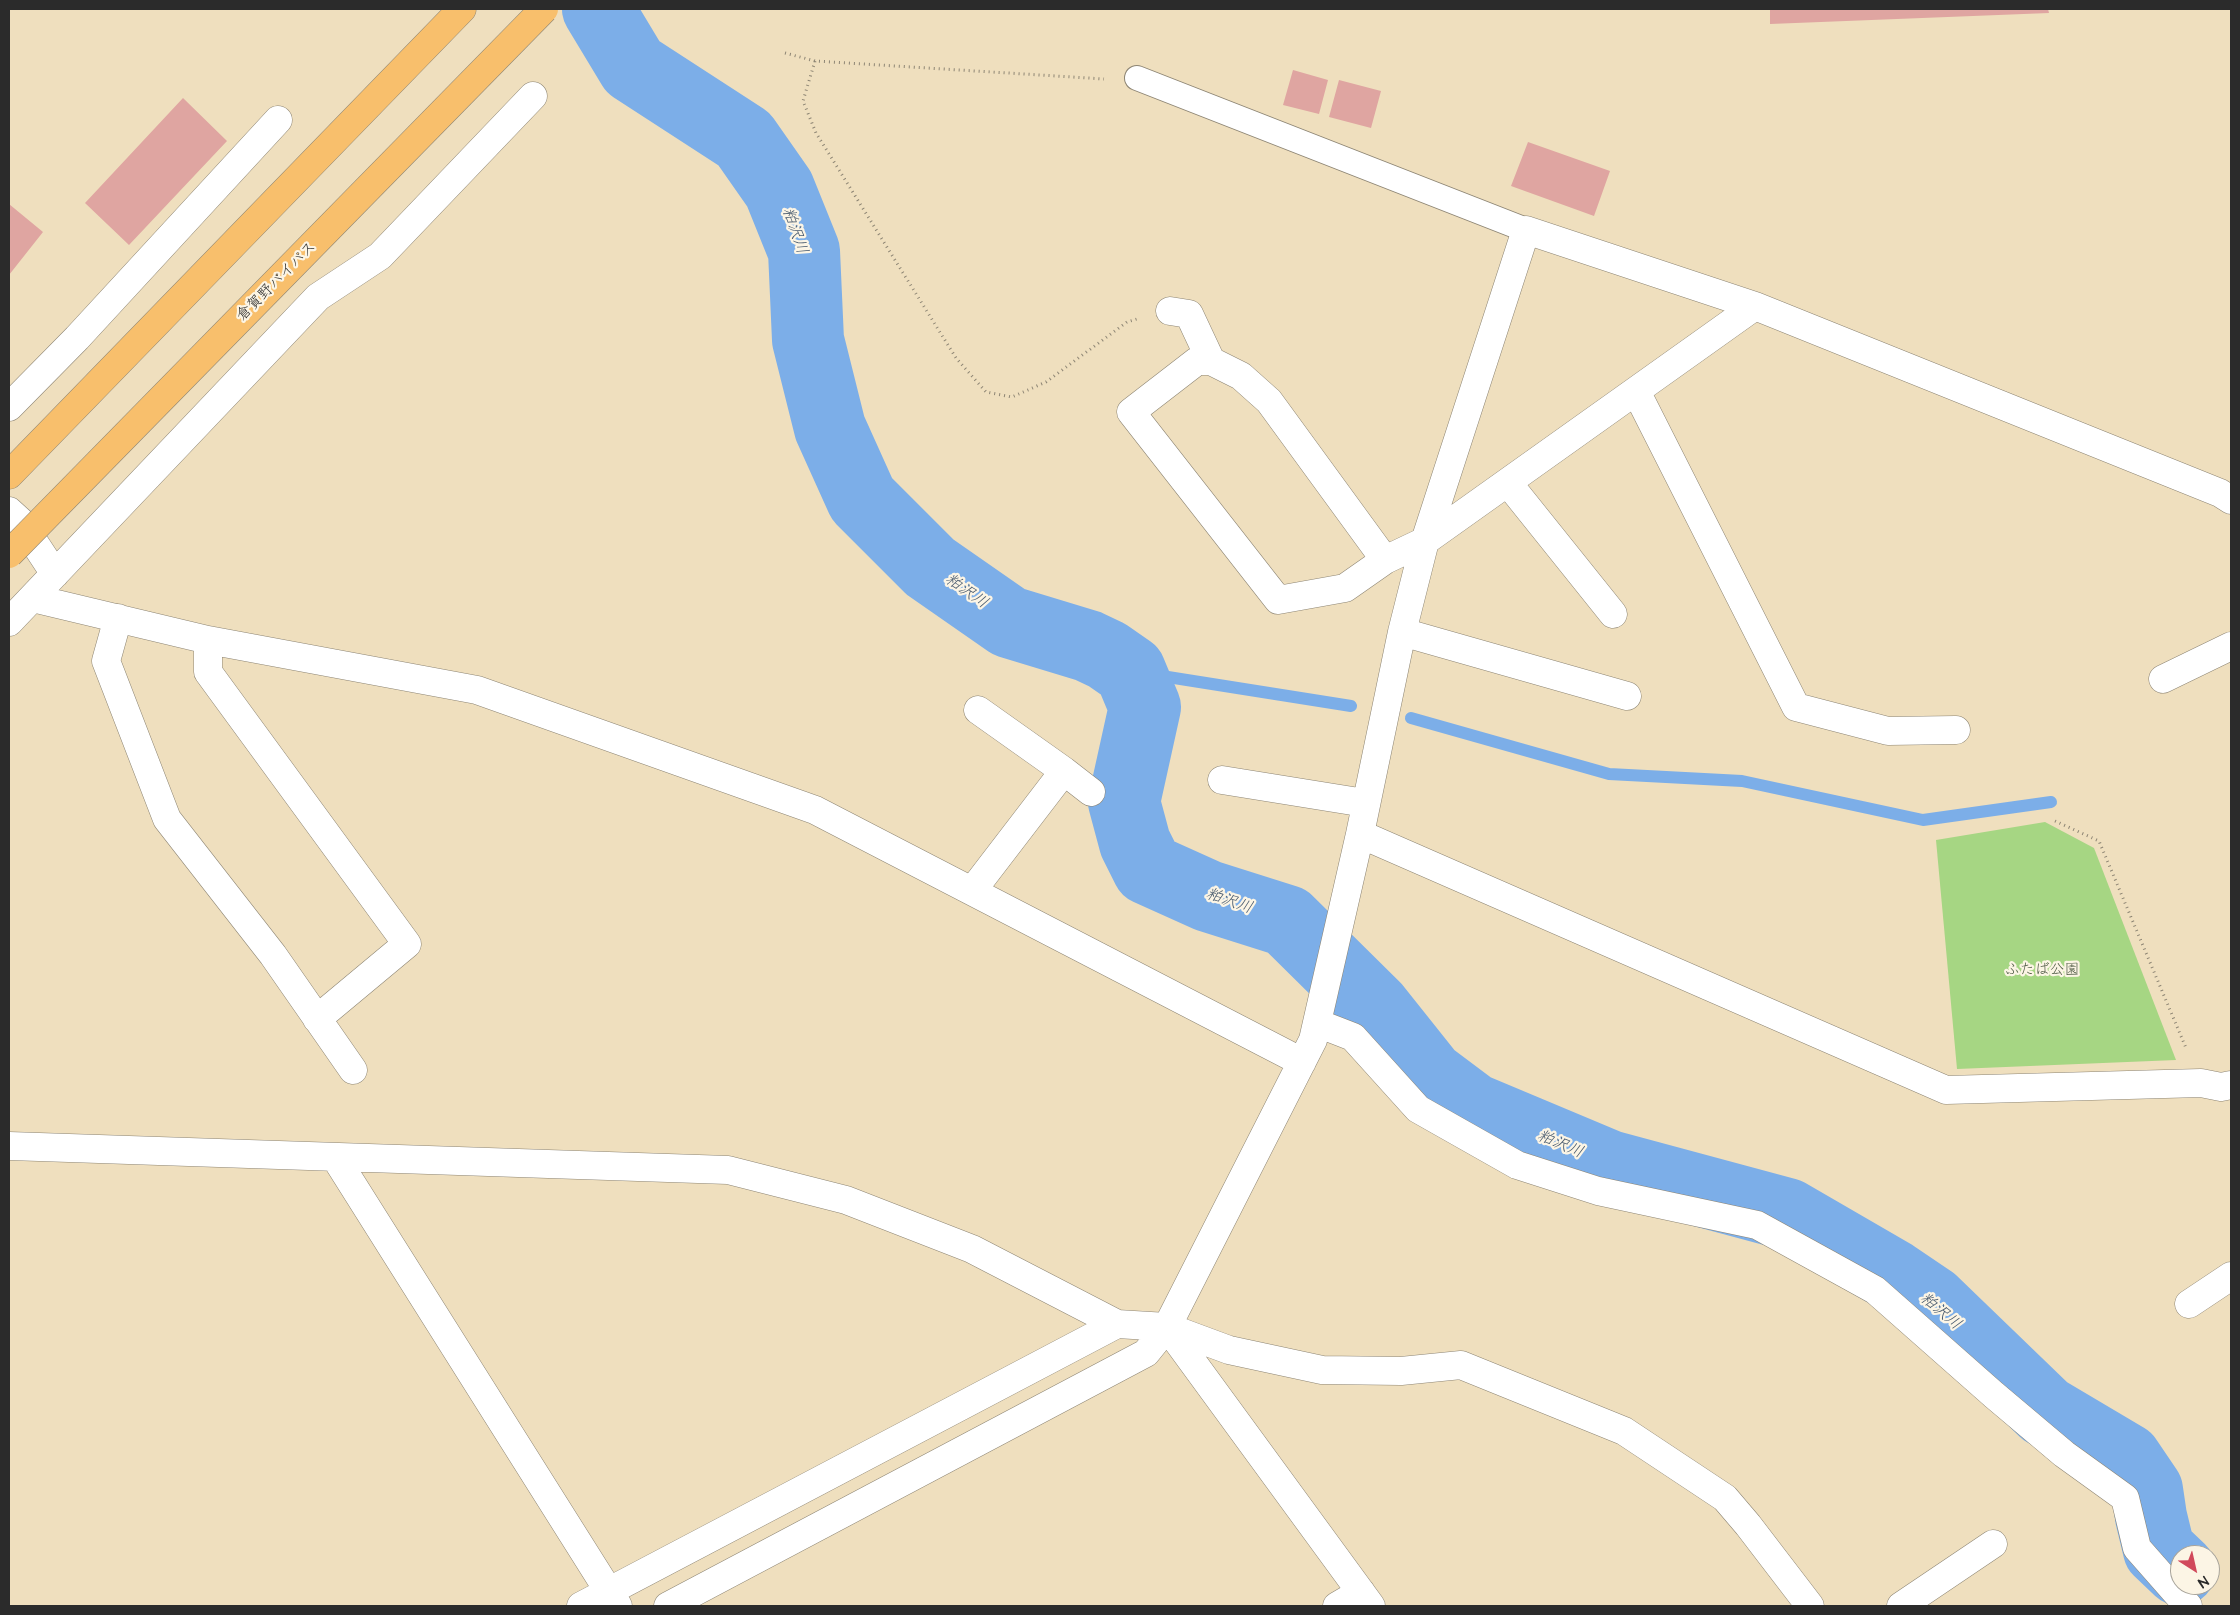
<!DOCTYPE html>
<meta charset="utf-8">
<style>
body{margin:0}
#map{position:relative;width:2240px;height:1615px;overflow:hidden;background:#efdfbe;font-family:"Architects Daughter",sans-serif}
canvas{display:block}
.frame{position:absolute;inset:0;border:10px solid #2b2b2b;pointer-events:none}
.north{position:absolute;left:2170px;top:1545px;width:50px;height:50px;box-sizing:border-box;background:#fcf5e5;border:1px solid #a8a49b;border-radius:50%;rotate:145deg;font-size:14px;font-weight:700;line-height:20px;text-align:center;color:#2b2b2b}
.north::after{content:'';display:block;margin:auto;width:18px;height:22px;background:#d1495b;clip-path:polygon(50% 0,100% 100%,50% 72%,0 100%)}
</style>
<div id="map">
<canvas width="2240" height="1615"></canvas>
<div class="frame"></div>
<div class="north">N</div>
</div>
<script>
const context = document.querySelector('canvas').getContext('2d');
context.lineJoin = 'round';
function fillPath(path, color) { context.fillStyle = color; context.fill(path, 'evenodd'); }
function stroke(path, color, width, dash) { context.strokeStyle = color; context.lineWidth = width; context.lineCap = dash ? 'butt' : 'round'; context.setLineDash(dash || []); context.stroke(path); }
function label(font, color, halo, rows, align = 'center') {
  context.font = font + ' "Architects Daughter","Klee One",sans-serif'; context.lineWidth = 4.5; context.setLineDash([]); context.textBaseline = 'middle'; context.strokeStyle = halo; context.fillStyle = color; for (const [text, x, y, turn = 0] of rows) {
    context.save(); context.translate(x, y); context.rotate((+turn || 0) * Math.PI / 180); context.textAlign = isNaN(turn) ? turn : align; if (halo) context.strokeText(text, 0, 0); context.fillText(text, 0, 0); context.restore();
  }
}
fillPath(new Path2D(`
 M2045 822 2094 848 2176 1060 1957 1069 1936 840Z`), '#a6d683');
stroke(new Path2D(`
 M1130 671 1351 706
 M1411 718 1609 774 1742 781 1923 820 2051 802`), '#7caee8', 12);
stroke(new Path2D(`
 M598 9 633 67 744 139 779 189 804 251 808 340 830 428 862 499 930 567 1009 622 1088 646 1107 655 1130 671 1145 707 1124 802 1135 843 1148 869 1208 896 1287 921 1374 1007 1429 1076 1473 1109 1609 1166 1787 1214 1894 1276 1931 1301 2045 1411 2126 1459 2147 1490 2151 1517 2159 1550 2180 1570`), '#7caee8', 72);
fillPath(new Path2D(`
 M1770 9H2048L2049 13 1770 24Z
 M1293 70 1328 80 1319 114 1283 105Z
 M1339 80 1381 91 1371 128 1329 117Z
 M183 98 227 141 129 245 85 203Z
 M1528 142 1610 171 1594 216 1511 186Z
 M9 204 43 232 9 275Z`), '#dfa5a1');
const lane = new Path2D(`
 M1137 78 1526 230`);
const street = new Path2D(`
 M1170 311 1189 314 1211 361
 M1636 391 1796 707 1888 731 1956 730
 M9 407 77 338 278 120
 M1508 483 1613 614
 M9 511 20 521 55 574
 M1385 560 1269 401 1241 376 1211 361H1197L1131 412 1278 600 1345 588 1385 560 1425 541 1755 306
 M32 598 208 640 477 690 815 810 1302 1062
 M118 618 106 661 167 819 273 955 353 1070
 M9 622 318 297 380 256 533 96
 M1402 632 1627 696
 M208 640V672L407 944 317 1019
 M2163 679 2231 646
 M1064 771 1091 792
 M1222 780 1365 803
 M1360 834 1946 1090 2201 1083 2221 1087 2231 1085
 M972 891 1064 771 978 710
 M1317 1023 1353 1037 1418 1109 1517 1165 1598 1191 1757 1225 1875 1290 1994 1395 2064 1454 2125 1498 2137 1548 2188 1606
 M9 1146 728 1170 846 1200 972 1249 1117 1324 1167 1327 1371 1606
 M335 1157 618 1606
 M2189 1304 2231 1276
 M1167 1327 1229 1350 1322 1370 1401 1371 1461 1365 1624 1431 1725 1498 1748 1525 1810 1606
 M581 1606 1117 1324
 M668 1606 1146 1353 1167 1327 1313 1040 1360 834 1402 632 1425 541 1526 230 1755 306 2220 493 2231 500
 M1337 1606 1361 1592
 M1901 1606 1993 1544`);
const highway = new Path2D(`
 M9 475 462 9`);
stroke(lane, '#8d8574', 26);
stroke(street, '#8d8574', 29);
stroke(highway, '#8d8574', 29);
stroke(new Path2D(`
 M785 53 815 61 1104 79
 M815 61 803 101 816 133 956 358 986 392 1012 397 1046 382 1127 322 1137 319
 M2055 821 2099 841 2186 1048`), '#8d8574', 3, [1, 4]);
stroke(lane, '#fff', 24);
stroke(street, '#fff', 28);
stroke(highway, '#f8bf6c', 28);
const highwayBridge = new Path2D(`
 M9 554 544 9`);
stroke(highwayBridge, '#8d8574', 29, []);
stroke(highwayBridge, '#f8bf6c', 28);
label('15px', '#2b2b2b', '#fcf5e5', [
 ["倉賀野バイパス",277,282,-45]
]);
label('15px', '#4a5641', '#fcf5e5', [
 ["ふたば公園",2042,971]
]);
label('italic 16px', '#47596d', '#fcf5e5', [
 ["粕沢川",794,231,71],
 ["粕沢川",966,592,35],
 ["粕沢川",1229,902,19],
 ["粕沢川",1560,1145,23],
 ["粕沢川",1940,1312,40]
]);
</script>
